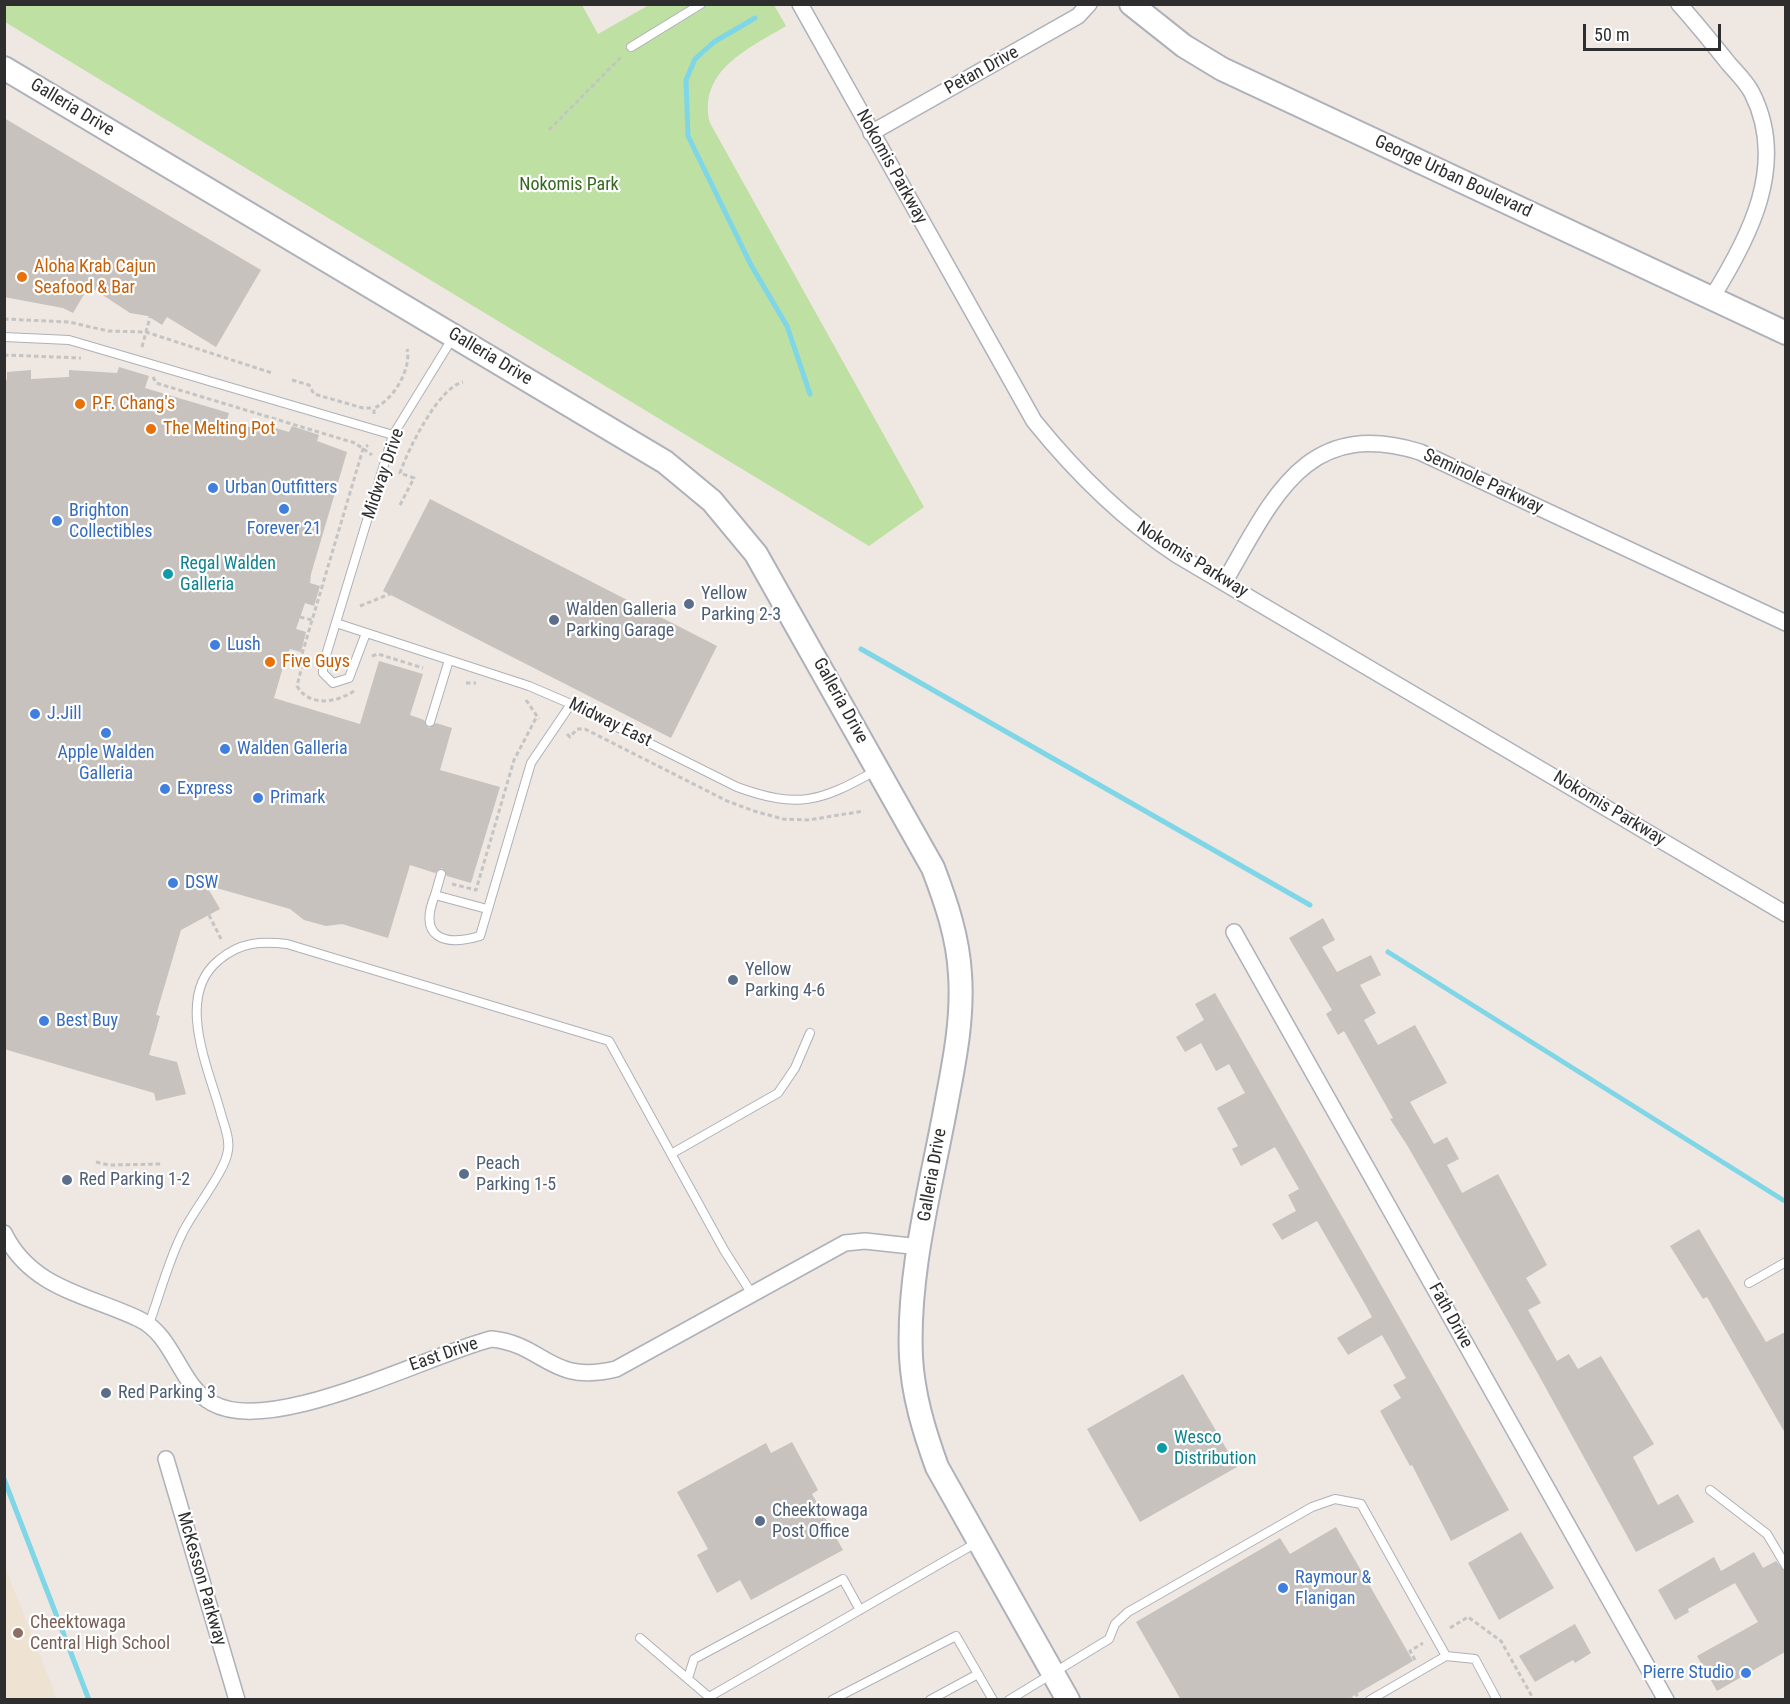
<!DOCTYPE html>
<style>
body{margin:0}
#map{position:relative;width:1790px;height:1704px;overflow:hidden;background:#eee7e2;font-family:"Roboto Condensed",sans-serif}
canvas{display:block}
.frame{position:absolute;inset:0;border:6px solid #2e2e2e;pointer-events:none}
.scale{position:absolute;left:1583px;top:24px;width:138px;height:27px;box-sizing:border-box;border:3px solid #2e2e2e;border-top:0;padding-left:8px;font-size:18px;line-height:21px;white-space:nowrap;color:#2e2e2e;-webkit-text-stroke:4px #fff;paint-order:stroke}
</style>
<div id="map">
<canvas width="1790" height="1704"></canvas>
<div class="frame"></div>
<div class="scale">50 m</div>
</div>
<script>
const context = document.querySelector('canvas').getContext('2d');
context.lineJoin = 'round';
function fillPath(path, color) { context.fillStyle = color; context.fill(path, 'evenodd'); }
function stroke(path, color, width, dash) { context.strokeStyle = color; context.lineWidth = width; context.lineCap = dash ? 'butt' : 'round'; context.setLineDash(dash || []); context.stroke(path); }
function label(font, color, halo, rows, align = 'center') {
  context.font = font + ' "Roboto Condensed",sans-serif'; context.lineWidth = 4.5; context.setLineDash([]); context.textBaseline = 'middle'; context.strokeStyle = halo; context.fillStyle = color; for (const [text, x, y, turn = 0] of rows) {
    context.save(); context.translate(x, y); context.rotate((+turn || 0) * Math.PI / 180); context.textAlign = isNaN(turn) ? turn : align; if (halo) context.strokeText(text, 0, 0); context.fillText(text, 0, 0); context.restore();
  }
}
fillPath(new Path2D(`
 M4 1567H5L57 1699H5Z`), '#eee2d3');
fillPath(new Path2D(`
 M4 5H582L598 34 649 5H774L786 26C749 48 697 71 710 123L924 507 869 546 5 22Z`), '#bee0a3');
stroke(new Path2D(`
 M755 18 714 42 695 59 686 80 688 136 751 265 787 326 810 394
 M861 649 1310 905
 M1388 952 1783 1200
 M4 1479 89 1700`), '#7ed6e7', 5);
fillPath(new Path2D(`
 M4 118 261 270 216 347 167 317 162 325 148 316 130 313 89 286 73 313 63 308 4 297Z
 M119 367 149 376 145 388 229 413 227 420 253 428 254 425 264 428 265 425 289 432 292 426 319 435 317 441 347 452 311 574 310 583 320 586 314 606 305 603 296 629 306 632 301 652 290 649 286 657 274 698 360 724 379 661 423 674 410 715 424 720 429 728 436 723 452 728 440 770 500 787 471 883 447 876 442 868 435 873 410 865 388 938 342 924 326 926 304 920 290 909 206 885 220 909 181 930 156 1015 160 1016 149 1055 177 1062 186 1094 156 1101 154 1093 4 1049V380H7V372L31 370V379L69 377V370L117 373Z
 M430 499 717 646 671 738 383 591Z
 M1323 918 1335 940 1322 947 1337 972 1371 955 1381 975 1360 985 1376 1013 1364 1020 1378 1045 1415 1025 1447 1083 1410 1102 1434 1144 1447 1137 1459 1159 1447 1165 1462 1193 1498 1174 1547 1265 1526 1278 1541 1303 1528 1310 1557 1361 1569 1354 1578 1369 1601 1356 1654 1444 1633 1457 1658 1505 1678 1494 1694 1522 1636 1552 1537 1372 1407 1145 1390 1119 1393 1118 1344 1031 1338 1035 1326 1014 1332 1010 1289 938Z
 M1215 993 1509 1510 1451 1541 1412 1465 1410 1466 1380 1411 1401 1398 1393 1385 1406 1378 1382 1335 1348 1355 1337 1338 1372 1317 1365 1304 1317 1221 1282 1240 1272 1224 1296 1211 1288 1195 1299 1189 1275 1147 1241 1166 1232 1149 1238 1146 1217 1108 1245 1093 1229 1064 1216 1071 1201 1043 1185 1052 1176 1037 1204 1020 1195 1004Z
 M1699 1229 1766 1342 1785 1332V1433L1707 1297 1703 1299 1670 1246Z
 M1183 1374 1237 1467 1140 1522 1087 1429Z
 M792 1442 818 1490 812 1494 843 1550 751 1600 740 1580 717 1593 697 1555 708 1549 677 1492 766 1443 771 1453Z
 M1336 1527 1413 1661 1346 1700H1181L1136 1622 1280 1538 1290 1554Z
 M1521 1532 1554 1588 1499 1620 1468 1563Z
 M1754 1552 1763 1568 1776 1561 1785 1572V1652L1717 1691 1697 1656 1758 1622 1735 1583 1688 1609 1689 1612 1675 1620 1658 1590 1714 1557 1721 1571Z
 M1575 1624 1591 1653 1575 1663 1573 1660 1535 1682 1519 1656Z`), '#c7c2bd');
const lane = new Path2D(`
 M631 47 701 4
 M4 337 69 340 393 435
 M336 623 529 686 571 704 737 787C798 809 820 802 875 771
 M366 633 349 678 333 683 323 673V665L393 435 452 339
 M430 722 449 660
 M435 895 441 874
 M487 909 435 895C418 937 443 947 480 936L531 763 571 704
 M671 1154 778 1093 795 1068 810 1033
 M1749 1283 1786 1262
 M149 1324C160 1294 168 1262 182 1234 192 1212 226 1171 228 1150 230 1138 224 1125 221 1114 209 1069 174 996 219 960 240 942 261 941 287 944L609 1041 724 1250 752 1294
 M1710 1490 1767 1534 1786 1566
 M640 1638 709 1697 976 1543
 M688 1678 694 1659 843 1579 860 1610
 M832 1700 956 1636 993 1700
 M930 1700 978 1674
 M1009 1700 1109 1639 1115 1624 1128 1612 1312 1507 1335 1499 1361 1504 1446 1656 1475 1659 1497 1700
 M1370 1700 1446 1656`);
const street = new Path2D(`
 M800 4 1034 421C1076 473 1121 518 1177 555L1786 914
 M1679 4C1697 24 1713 44 1729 64 1737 73 1747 83 1752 93 1788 164 1750 237 1711 299
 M871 133 1078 16 1089 4
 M1225 581C1274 497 1306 417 1420 452L1786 623
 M1234 932 1666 1700
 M4 1233C31 1289 89 1295 139 1319 175 1336 178 1384 212 1403 271 1437 425 1356 491 1339 545 1344 549 1385 616 1369L845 1243 865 1241 920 1247
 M166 1459 237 1700`);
const secondary = new Path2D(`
 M1131 4 1184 46 1222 69 1786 333
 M4 68 665 462 712 501 756 554 933 868C946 902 958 937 960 974 963 1017 955 1058 947 1100 932 1183 907 1272 911 1357 913 1395 924 1431 937 1467L1068 1700`);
stroke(lane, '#aeb1b9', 10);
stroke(street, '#aeb1b9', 18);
stroke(secondary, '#aeb1b9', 26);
stroke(new Path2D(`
 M549 130 622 56
 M4 319 69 322 108 331 146 332 272 373
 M142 347 150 317
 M4 355 81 358
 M153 377 156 383 355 443 372 455
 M292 380 309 385 314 394 363 408H374
 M374 414V408C393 401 412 368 407 349
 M400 505 414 478 400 473C408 449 439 387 463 382
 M360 606 390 594
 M300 617 312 620
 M372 656 378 654 423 668
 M466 683H476
 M354 691C336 703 309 707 297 686L303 662 302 654 363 449 368 445
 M526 700 539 719
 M567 734 570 737 577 729H585L727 801 754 811 783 819 808 820 864 811
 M452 884 476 890 514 760 536 718
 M209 915 221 939
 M96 1162 109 1165 162 1164
 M1450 1628 1468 1617 1501 1641 1534 1700
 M1415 1660 1410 1651 1423 1643
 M1349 1700 1358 1694`), '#c4c4c4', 3, [4.5, 3]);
stroke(lane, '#fff', 8);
stroke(street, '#fff', 15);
stroke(secondary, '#fff', 22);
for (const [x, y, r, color] of [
 [22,277,6,"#e8710a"],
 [80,404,6,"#e8710a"],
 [151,429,6,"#e8710a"],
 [213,488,6,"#3f7fe0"],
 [284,509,6,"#3f7fe0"],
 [57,521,6,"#3f7fe0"],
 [168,574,6,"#0f9aa8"],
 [689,604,6,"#5c6f8a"],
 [554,620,6,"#5c6f8a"],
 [215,645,6,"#3f7fe0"],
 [270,662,6,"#e8710a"],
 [35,714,6,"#3f7fe0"],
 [106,733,6,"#3f7fe0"],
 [225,749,6,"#3f7fe0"],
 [165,789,6,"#3f7fe0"],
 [258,798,6,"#3f7fe0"],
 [173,883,6,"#3f7fe0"],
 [733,980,6,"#5c6f8a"],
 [44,1021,6,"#3f7fe0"],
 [464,1174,6,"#5c6f8a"],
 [67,1180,6,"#5c6f8a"],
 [106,1393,6,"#5c6f8a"],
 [1162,1448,6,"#0f9aa8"],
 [760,1521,6,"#5c6f8a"],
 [1283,1588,6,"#3f7fe0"],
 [18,1633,6,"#8d6e63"],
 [1746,1673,6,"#3f7fe0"]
]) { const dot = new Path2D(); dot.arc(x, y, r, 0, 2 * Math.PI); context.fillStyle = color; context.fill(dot); stroke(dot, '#fff', 2); }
label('18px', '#2e2e2e', '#fff', [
 ["Petan Drive",982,71,-29],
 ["Galleria Drive",72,108,31],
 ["Nokomis Parkway",891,167,61],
 ["George Urban Boulevard",1453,177,25],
 ["Galleria Drive",490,357,31],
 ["Midway Drive",384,474,-71],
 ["Seminole Parkway",1483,482,25],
 ["Nokomis Parkway",1192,560,32],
 ["Galleria Drive",840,701,61],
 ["Midway East",610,723,26],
 ["Nokomis Parkway",1609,809,31],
 ["Galleria Drive",933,1175,-80],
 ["Fath Drive",1450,1316,61],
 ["East Drive",444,1355,-19],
 ["McKesson Parkway",201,1579,74]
]);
label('18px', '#376821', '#fff', [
 ["Nokomis Park",569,185]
]);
label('18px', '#c56008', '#fff', [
 ["Aloha Krab Cajun",34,267],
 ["Seafood & Bar",34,288],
 ["P.F. Chang's",92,404],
 ["The Melting Pot",163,429],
 ["Five Guys",282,662]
], 'left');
label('18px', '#366cbe', '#fff', [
 ["Urban Outfitters",225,488],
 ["Brighton",69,511],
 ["Collectibles",69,532],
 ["Forever 21",284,529,"center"],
 ["Lush",227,645],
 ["J.Jill",47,714],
 ["Walden Galleria",237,749],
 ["Apple Walden",106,753,"center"],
 ["Galleria",106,774,"center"],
 ["Express",177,789],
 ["Primark",270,798],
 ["DSW",185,883],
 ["Best Buy",56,1021],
 ["Raymour &",1295,1578],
 ["Flanigan",1295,1599],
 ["Pierre Studio",1734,1673,"right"]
], 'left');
label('18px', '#0d838f', '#fff', [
 ["Regal Walden",180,564],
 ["Galleria",180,585],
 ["Wesco",1174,1438],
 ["Distribution",1174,1459]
], 'left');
label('18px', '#4e5e75', '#fff', [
 ["Yellow",701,594],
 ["Parking 2-3",701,615],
 ["Walden Galleria",566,610],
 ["Parking Garage",566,631],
 ["Yellow",745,970],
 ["Parking 4-6",745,991],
 ["Peach",476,1164],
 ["Parking 1-5",476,1185],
 ["Red Parking 1-2",79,1180],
 ["Red Parking 3",118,1393],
 ["Cheektowaga",772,1511],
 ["Post Office",772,1532]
], 'left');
label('18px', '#785e54', '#fff', [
 ["Cheektowaga",30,1623],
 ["Central High School",30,1644]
], 'left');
</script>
